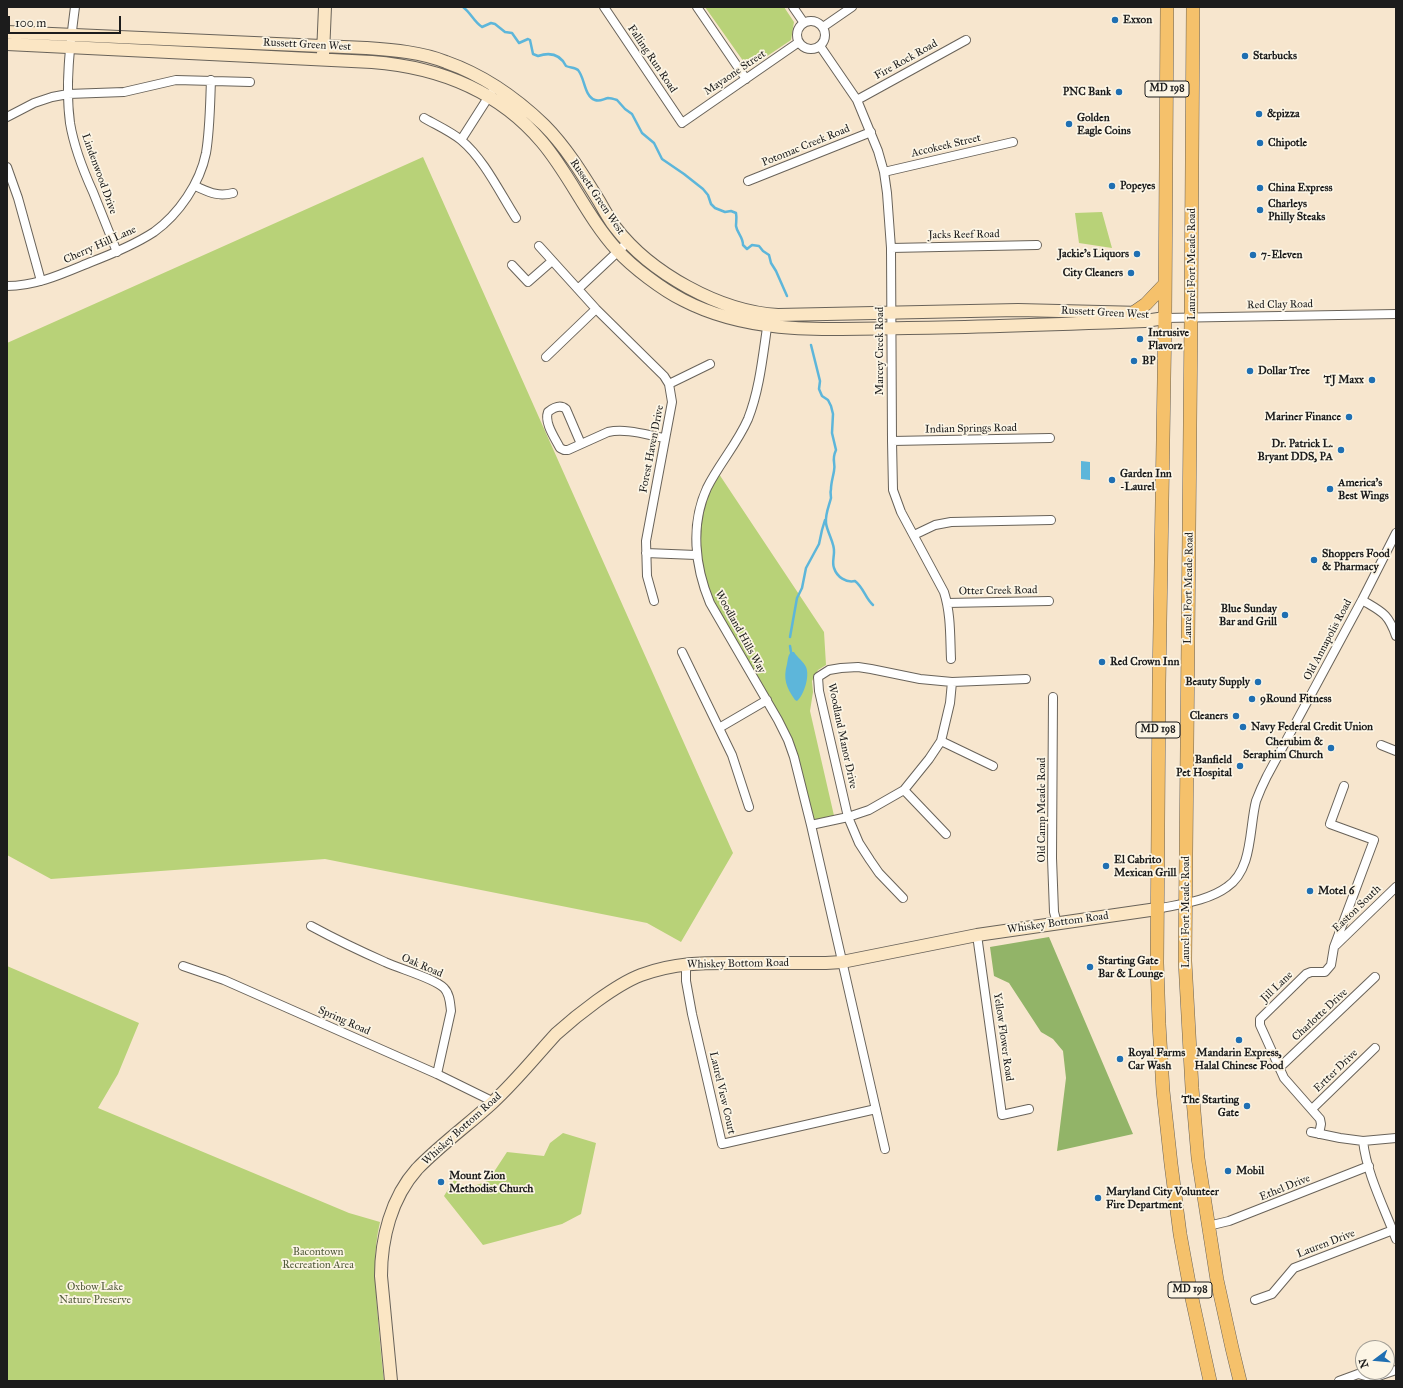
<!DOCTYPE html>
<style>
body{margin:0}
#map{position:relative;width:1403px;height:1388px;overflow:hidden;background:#f7e6ce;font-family:"IM FELL Great Primer",serif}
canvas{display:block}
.frame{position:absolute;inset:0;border:8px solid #1c1c1c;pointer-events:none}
.north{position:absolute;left:1355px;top:1340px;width:40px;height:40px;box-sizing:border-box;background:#fcf5e5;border:1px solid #a29e95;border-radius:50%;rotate:254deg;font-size:11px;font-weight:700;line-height:16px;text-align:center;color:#1c1c1c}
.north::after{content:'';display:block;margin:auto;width:14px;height:18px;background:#1f6fb2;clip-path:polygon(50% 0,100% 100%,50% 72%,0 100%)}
.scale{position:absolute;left:8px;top:16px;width:113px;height:18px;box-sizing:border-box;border:2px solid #1c1c1c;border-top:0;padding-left:5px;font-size:12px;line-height:14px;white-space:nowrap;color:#1c1c1c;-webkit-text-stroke:3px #fcf5e5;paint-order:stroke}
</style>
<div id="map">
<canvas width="1403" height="1388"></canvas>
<div class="frame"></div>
<div class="north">N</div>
<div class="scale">100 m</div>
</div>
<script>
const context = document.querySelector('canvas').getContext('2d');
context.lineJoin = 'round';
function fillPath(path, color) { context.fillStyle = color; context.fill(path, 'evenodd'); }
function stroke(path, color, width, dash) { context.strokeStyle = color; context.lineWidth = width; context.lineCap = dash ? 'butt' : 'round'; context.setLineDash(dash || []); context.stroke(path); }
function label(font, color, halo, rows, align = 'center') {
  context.font = font + ' "IM FELL Great Primer",serif'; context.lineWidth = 3.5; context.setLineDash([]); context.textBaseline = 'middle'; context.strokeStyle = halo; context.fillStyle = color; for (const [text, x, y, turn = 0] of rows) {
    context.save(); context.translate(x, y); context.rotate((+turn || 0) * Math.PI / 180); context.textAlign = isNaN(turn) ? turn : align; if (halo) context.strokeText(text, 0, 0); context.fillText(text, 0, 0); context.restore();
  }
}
fillPath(new Path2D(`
 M705 7H784L794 22 791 40 751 67 746 65Z
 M423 157 733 853 681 942 647 923 325 859 51 879 7 855V343Z
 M1102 212 1112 248 1079 243 1075 213Z
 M717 471 824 632 826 665 818 670 812 681 813 692 810 711 835 820 811 825 794 757 704 589 697 524Z
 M7 966 139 1023 118 1074 98 1108 349 1213 380 1222C373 1252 375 1277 377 1307 379 1332 381 1356 384 1381H7Z
 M563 1133 596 1143 581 1214 562 1224 483 1245 444 1196 454 1180 468 1188 488 1181 507 1152 544 1156 550 1143Z`), '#b8d278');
fillPath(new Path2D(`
 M1049 937 1133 1134 1057 1151 1066 1078 1063 1051 1053 1039 1041 1032 1009 983 994 976 990 947Z`), '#92b468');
fillPath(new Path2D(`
 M1081 461 1090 462V480L1081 479Z
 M791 652H794C797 657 804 662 806 667 810 676 804 695 797 701L795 700C786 687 783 679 787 664 788 659 788 655 791 652Z`), '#5db6da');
stroke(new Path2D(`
 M463 7C471 13 474 22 482 27L491 23 495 24 505 32 512 33 519 43 528 39 530 40 533 54 538 56C550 52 560 54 566 66 570 68 575 67 578 70 585 78 584 96 595 100 600 102 603 99 608 98 610 98 614 99 617 100L625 109 632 114 642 133 654 143 662 159 684 174 703 189 708 195 711 204 715 208 725 212 731 211 736 213C737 218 736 222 736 226 737 233 743 237 743 245L747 249 752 245 759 246 763 251 769 255 771 263 776 271 787 296
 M811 345 820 381 819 389 822 396 828 400 831 406 833 414 832 433 836 450C831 461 836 462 834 471 833 477 831 483 831 489 830 492 831 496 831 498 829 506 825 514 826 523 827 532 835 544 834 552 834 557 832 563 834 568 837 577 846 583 855 581 864 588 865 598 873 605
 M790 637 797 598 802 588 806 568 819 544 822 530 825 520
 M790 646 791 652`), '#5db6da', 2.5);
const street = new Path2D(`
 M75 7C70 45 65 85 70 123 74 147 83 170 93 192 101 212 109 232 117 252
 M604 7 682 123 799 42
 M697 7 746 79
 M793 7 804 23
 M797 35a14 14 0 1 1 28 0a14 14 0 1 1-28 0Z
 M823 27 852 7
 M820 46 857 100 878 151 884 172 887 193 891 248 892 441 893 490 901 512 944 592C951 614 950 637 951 659
 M857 100 966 40
 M7 117 34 103 52 97 68 94 124 92 176 80 250 82
 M424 118C436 125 450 131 461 140 484 159 500 193 516 218
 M461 140 491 93
 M7 167 18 198 41 281
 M884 172 1013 142
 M748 181 871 132
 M195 186C209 192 217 197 233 193
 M539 246 596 309 664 376 669 384 672 402 646 541 647 576 654 601
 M891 248 1037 245
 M512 265 528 282 552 261
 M7 286C37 286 64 273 91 262 112 254 134 245 154 232 179 214 200 183 206 153 210 129 210 104 211 80
 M578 289 628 242
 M1165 318 1396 314
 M768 321C763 353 760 389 748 419 737 444 719 464 707 488 690 525 695 567 710 603L778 720 788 740 794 757 811 825 885 1149
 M546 357 596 309
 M669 384 710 364
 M892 441 1050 438
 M581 444 566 409C560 404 553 408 548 412 544 423 555 438 560 448L564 450H568L608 432C626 428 647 435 665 438
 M914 535 935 525 951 522 1051 520
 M646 553 696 555
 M1362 600C1382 612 1388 613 1396 636
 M947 603 1049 601
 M682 652 732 755 749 807
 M1053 697 1052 858 1054 912 1057 923
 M719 728 767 700
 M941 741 993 766
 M1381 745 1396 751
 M904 790 946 834
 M811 825 848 817 869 810 904 790 929 759 941 741 950 703 952 682
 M903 898 879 873 870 860 859 843 848 817 819 691 818 677 829 670 841 668 858 667 871 669 920 679 952 682 1026 679
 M1157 909C1180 904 1208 901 1227 887 1253 870 1249 828 1256 801 1259 793 1263 784 1267 776L1362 600 1396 533
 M311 926C335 939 360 951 385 962 400 969 434 978 444 988 450 994 450 1003 451 1011L437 1074
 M977 935 1002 1115 1029 1109
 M1336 945 1396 887
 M686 964V981L692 1014 722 1144 876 1109
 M183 966 224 980 437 1074 494 1102
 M1279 1068 1375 977
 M1312 1109 1375 1048
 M1311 1132 1340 1138 1363 1141 1396 1138
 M1319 1134 1321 1124 1320 1119 1284 1078 1260 1025V1019L1306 974 1311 972H1325L1331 965 1334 947 1374 840 1330 824 1344 786
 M1363 1141C1367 1175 1384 1207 1396 1239
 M1208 1226 1229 1221 1369 1166
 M1255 1300 1272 1294 1294 1268 1393 1230
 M1339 1381 1358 1374 1373 1378 1396 1370`);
const secondary = new Path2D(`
 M7 32 366 48C393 50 421 52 446 62 483 75 516 98 544 125 566 147 583 175 599 201 604 210 609 219 615 227 650 273 720 312 778 315L1018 310 1142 313
 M7 44 372 62C437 67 498 90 542 142 570 175 587 217 617 250 632 267 663 290 683 300 752 336 832 329 908 328 987 327 1066 324 1145 321L1165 318
 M323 54 325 7
 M391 1381 381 1276C381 1239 391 1198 417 1169 440 1145 468 1125 492 1103 515 1082 535 1057 556 1034 577 1015 615 985 641 975 679 961 710 963 749 963 775 963 800 963 826 963L842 962 977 935 1157 909`);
const primary = new Path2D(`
 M1167 7 1165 318 1159 684 1157 963 1159 1024 1163 1091 1171 1164 1180 1234 1191 1294 1210 1381
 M1193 7 1191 317 1185 961 1192 1088 1198 1158 1217 1280 1232 1348 1240 1381
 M1133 313 1146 304 1165 284`);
stroke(street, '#69635a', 10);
stroke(secondary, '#69635a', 14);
stroke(primary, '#69635a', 14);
stroke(street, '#fff', 8);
stroke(secondary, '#fbe6c4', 12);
stroke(primary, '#f5c16b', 13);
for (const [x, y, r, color] of [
 [1115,20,4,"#1f6fb2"],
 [1245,56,4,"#1f6fb2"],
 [1119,92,4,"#1f6fb2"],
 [1259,114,4,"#1f6fb2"],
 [1069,124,4,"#1f6fb2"],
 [1260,143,4,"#1f6fb2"],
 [1112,186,4,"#1f6fb2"],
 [1260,188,4,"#1f6fb2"],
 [1260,210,4,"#1f6fb2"],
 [1137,254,4,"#1f6fb2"],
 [1253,255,4,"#1f6fb2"],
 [1131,273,4,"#1f6fb2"],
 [1140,339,4,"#1f6fb2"],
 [1134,361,4,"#1f6fb2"],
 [1250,371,4,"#1f6fb2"],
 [1372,380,4,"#1f6fb2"],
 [1349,417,4,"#1f6fb2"],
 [1341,450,4,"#1f6fb2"],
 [1112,480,4,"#1f6fb2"],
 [1330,489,4,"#1f6fb2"],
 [1314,560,4,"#1f6fb2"],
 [1285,615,4,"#1f6fb2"],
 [1102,662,4,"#1f6fb2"],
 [1258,682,4,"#1f6fb2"],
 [1252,699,4,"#1f6fb2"],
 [1236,716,4,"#1f6fb2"],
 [1243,727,4,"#1f6fb2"],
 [1331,748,4,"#1f6fb2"],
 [1240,766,4,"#1f6fb2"],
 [1106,866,4,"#1f6fb2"],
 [1310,891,4,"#1f6fb2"],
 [1090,967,4,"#1f6fb2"],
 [1239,1040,4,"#1f6fb2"],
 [1120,1059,4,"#1f6fb2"],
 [1247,1106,4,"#1f6fb2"],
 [1228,1171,4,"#1f6fb2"],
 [441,1182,4,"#1f6fb2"],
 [1098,1198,4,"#1f6fb2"]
]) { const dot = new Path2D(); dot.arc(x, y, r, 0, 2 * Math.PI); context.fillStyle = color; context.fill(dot); stroke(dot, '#fcf5e5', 1.5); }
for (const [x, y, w] of [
 [1167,89,44],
 [1158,730,44],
 [1190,1290,44]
]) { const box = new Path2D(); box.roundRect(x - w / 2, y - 8, w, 16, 3); context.fillStyle = '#fcf5e5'; context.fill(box); stroke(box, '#1c1c1c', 1); }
label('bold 10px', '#1c1c1c', null, [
 ["MD 198",1167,89],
 ["MD 198",1158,730],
 ["MD 198",1190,1290]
]);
label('bold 11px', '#1c1c1c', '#fcf5e5', [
 ["Exxon",1123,20],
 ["Starbucks",1253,56],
 ["PNC Bank",1111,92,"right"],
 ["&pizza",1267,114],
 ["Golden",1077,118],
 ["Eagle Coins",1077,131],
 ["Chipotle",1268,143],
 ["Popeyes",1120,186],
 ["China Express",1268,188],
 ["Charleys",1268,204],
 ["Philly Steaks",1268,217],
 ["Jackie's Liquors",1129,254,"right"],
 ["7-Eleven",1261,255],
 ["City Cleaners",1123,273,"right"],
 ["Intrusive",1148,333],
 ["Flavorz",1148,346],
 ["BP",1142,361],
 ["Dollar Tree",1258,371],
 ["TJ Maxx",1364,380,"right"],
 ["Mariner Finance",1341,417,"right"],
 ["Dr. Patrick L.",1333,444,"right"],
 ["Bryant DDS, PA",1333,457,"right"],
 ["Garden Inn",1120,474],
 ["-Laurel",1120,487],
 ["America's",1338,483],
 ["Best Wings",1338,496],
 ["Shoppers Food",1322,554],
 ["& Pharmacy",1322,567],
 ["Blue Sunday",1277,609,"right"],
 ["Bar and Grill",1277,622,"right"],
 ["Red Crown Inn",1110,662],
 ["Beauty Supply",1250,682,"right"],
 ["9Round Fitness",1260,699],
 ["Cleaners",1228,716,"right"],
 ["Navy Federal Credit Union",1251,727],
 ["Cherubim &",1323,742,"right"],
 ["Seraphim Church",1323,755,"right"],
 ["Banfield",1232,760,"right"],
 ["Pet Hospital",1232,773,"right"],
 ["El Cabrito",1114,860],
 ["Mexican Grill",1114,873],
 ["Motel 6",1318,891],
 ["Starting Gate",1098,961],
 ["Bar & Lounge",1098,974],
 ["Royal Farms",1128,1053],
 ["Car Wash",1128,1066],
 ["Mandarin Express,",1239,1053,"center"],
 ["Halal Chinese Food",1239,1066,"center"],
 ["The Starting",1239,1100,"right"],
 ["Gate",1239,1113,"right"],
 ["Mobil",1236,1171],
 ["Mount Zion",449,1176],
 ["Methodist Church",449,1189],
 ["Maryland City Volunteer",1106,1192],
 ["Fire Department",1106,1205]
], 'left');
label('11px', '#1c1c1c', '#fcf5e5', [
 ["Russett Green West",307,45,3],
 ["Falling Run Road",652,59,56],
 ["Fire Rock Road",906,60,-29],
 ["Mayaone Street",735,73,-34],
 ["Potomac Creek Road",806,146,-22],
 ["Accokeek Street",946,146,-13],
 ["Lindenwood Drive",99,174,70],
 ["Russett Green West",597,197,56],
 ["Jacks Reef Road",964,235,-1],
 ["Cherry Hill Lane",100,245,-24],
 ["Laurel Fort Meade Road",1192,264,-90],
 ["Red Clay Road",1280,305,-1],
 ["Russett Green West",1105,313,3],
 ["Marcey Creek Road",880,351,-90],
 ["Indian Springs Road",971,429,-1],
 ["Forest Haven Drive",652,449,-79],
 ["Laurel Fort Meade Road",1189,588,-89],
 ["Otter Creek Road",998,591,-1],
 ["Woodland Hills Way",740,632,61],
 ["Old Annapolis Road",1328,640,-62],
 ["Woodland Manor Drive",842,736,78],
 ["Old Camp Meade Road",1042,810,-90],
 ["Easton South",1357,909,-44],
 ["Laurel Fort Meade Road",1186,912,-90],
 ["Whiskey Bottom Road",1058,923,-8],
 ["Whiskey Bottom Road",738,964,-1],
 ["Oak Road",422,966,23],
 ["Jill Lane",1277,987,-44],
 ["Charlotte Drive",1320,1015,-43],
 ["Spring Road",344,1021,24],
 ["Yellow Flower Road",1003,1037,82],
 ["Ertter Drive",1336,1071,-44],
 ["Laurel View Court",722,1093,77],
 ["Whiskey Bottom Road",462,1129,-42],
 ["Ethel Drive",1285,1188,-22],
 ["Lauren Drive",1326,1244,-21]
]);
label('11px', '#535c3c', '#fcf5e5', [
 ["Bacontown",318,1252],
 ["Recreation Area",318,1265],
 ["Oxbow Lake",95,1287],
 ["Nature Preserve",95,1300]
]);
</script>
